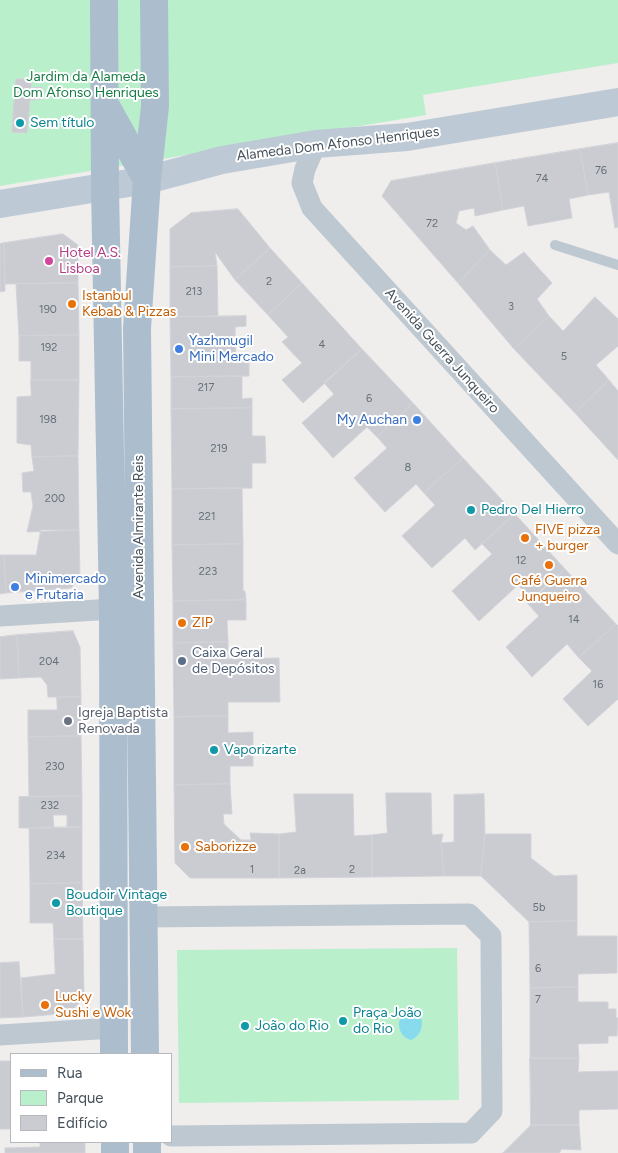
<!DOCTYPE html>
<meta charset="utf-8">
<style>
body{margin:0}
#map{position:relative;width:618px;height:1153px;overflow:hidden;background:#f0eded;font-family:Figtree,sans-serif}
canvas{display:block}
.legend{position:absolute;left:10px;top:1053px;width:162px;height:90px;box-sizing:border-box;background:#fff;border:1px solid #b5b9bd;margin:0;padding:6px 9px;list-style:none;font-size:15px;color:#45515a}
.legend li{display:flex;align-items:center;gap:10px;height:25px}
.legend b{width:25px;border:1px solid #b5b9bd}
</style>
<div id="map">
<canvas width="618" height="1153"></canvas>
<ul class="legend">
<li><b style="height:6px;background:#acbecd"></b>Rua</li>
<li><b style="height:14px;background:#baefcc"></b>Parque</li>
<li><b style="height:14px;background:#caccd2"></b>Edifício</li>
</ul>
</div>
<script>
const context = document.querySelector('canvas').getContext('2d');
context.lineJoin = 'round';
function fillPath(path, color) { context.fillStyle = color; context.fill(path, 'evenodd'); }
function stroke(path, color, width, dash) { context.strokeStyle = color; context.lineWidth = width; context.lineCap = dash ? 'butt' : 'round'; context.setLineDash(dash || []); context.stroke(path); }
function label(font, color, halo, rows, align = 'center') {
  context.font = font + ' Figtree,sans-serif'; context.lineWidth = 4; context.setLineDash([]); context.textBaseline = 'middle'; context.strokeStyle = halo; context.fillStyle = color; for (const [text, x, y, turn = 0] of rows) {
    context.save(); context.translate(x, y); context.rotate((+turn || 0) * Math.PI / 180); context.textAlign = isNaN(turn) ? turn : align; if (halo) context.strokeText(text, 0, 0); context.fillText(text, 0, 0); context.restore();
  }
}
fillPath(new Path2D(`
 M0 0H618V63L423 95 426 115 0 186Z
 M457 948 459 1100 179 1103 177 950Z`), '#baefcc');
fillPath(new Path2D(`
 M411 1008C426 1012 425 1035 411 1040 395 1036 395 1013 411 1008Z`), '#87dbec');
const building = new Path2D(`
 M16 79H31V88L42 87 43 99 30 100 27 133 12 132Z
 M618 143V227L615 228 609 192 588 195 580 149Z
 M580 149 588 195 569 199 572 218 528 226 524 206 503 210 495 163Z
 M495 163 503 210 475 216 474 208 459 211 456 223 466 230 473 226 490 250 458 283 382 196 391 181Z
 M238 209 270 248 235 280 215 252 217 266 170 267V229L191 213Z
 M63 234 78 245V283L5 284 4 243Z
 M4 243 5 291 0 292V244Z
 M270 248 302 283 268 315 235 280Z
 M490 250 506 265 524 252 552 283 537 299 549 316 514 349 458 283Z
 M217 266 218 316 170 317V267Z
 M78 283 79 335 19 336 16 284Z
 M302 283 362 349 303 403 282 380 302 363 282 342 288 337 268 315Z
 M595 297 618 319V346L596 365 609 380 575 413 514 349 549 316 563 331Z
 M246 316V326L235 327 236 363 249 362V376L171 377 170 317Z
 M79 335V380H31V361H19V336Z
 M362 349 413 403 377 437 367 427 333 458 302 423 334 394 324 383Z
 M242 376V399L252 398V408L171 409V377Z
 M31 380H79L78 456 32 457 31 445 17 443V397L31 396Z
 M609 380 618 391V460L575 413Z
 M413 403 463 458 424 493 416 484 385 512 354 478 387 448 377 437Z
 M252 408V436H265L266 463H252V488L172 489 171 409Z
 M78 456 79 530 27 532 33 506 31 492H23L22 473 34 471 32 457Z
 M463 458 515 514 475 550 465 538 432 568 402 536 435 505 424 493Z
 M242 488 243 544 172 545V489Z
 M515 514 565 569 532 600 518 585 479 621 452 591 492 554 482 544Z
 M41 530H79L80 578 71 588 6 593 4 555H36Z
 M243 544V591H245L246 600 173 601 172 545Z
 M0 555H4L6 593 0 594Z
 M565 569 616 624 579 658 567 644 532 677 506 647 539 616 527 603Z
 M246 600V620H227L228 642 173 643V601Z
 M616 624 618 626V699L588 726 563 699 592 671 579 658Z
 M73 631 80 647 81 697H48L47 685 41 677 19 678 17 635Z
 M17 635 19 678 0 679V637Z
 M228 642V659L279 658 280 702H228V716L174 717 173 643Z
 M57 697H81V736L28 737V710H57Z
 M228 716V733L253 732V766H230V784L174 785V717Z
 M81 736 82 796 29 797 28 737Z
 M230 784 232 814H223L224 824 241 840H251L250 833 279 834V878H190L175 863 174 785Z
 M386 793H431L432 835 443 834 441 843 444 876 372 877V835L387 833Z
 M294 794H353L354 836 372 835V877L279 878V834L296 832Z
 M484 794 485 834 481 876H444L441 843 454 842V795Z
 M82 796V827L67 828V815H53L54 828H19V797Z
 M82 827V883L30 884 29 828Z
 M485 834H531V858L554 876 577 875V921L529 922 481 876Z
 M82 883 83 939H54L53 923H30V884Z
 M577 921V936H617V973L578 974V987L530 988 529 922Z
 M54 939H83L84 997 70 1013 23 1017 21 978 55 974Z
 M19 962 23 1017 0 1018V963Z
 M578 987V1002H608V1009H616V1018H618L617 1036H608V1043L578 1044 579 1058H530V988Z
 M530 1058H579L578 1072 618 1071V1109L579 1110V1125H531Z
 M0 1061H11V1129H0Z
 M531 1125H579L581 1150 562 1149 559 1153H503Z
 M40 1142H85V1153H5V1148L40 1147Z`);
fillPath(building, '#caccd2');
stroke(building, '#d1d3d9', 1);
stroke(new Path2D(`
 M555 245 618 265`), '#bdc8d0', 10);
stroke(new Path2D(`
 M316 144 305 169 302 183 312 208 618 544
 M0 616 113 609 124 618
 M144 917 469 914 491 936 492 1111 471 1133 171 1136
 M0 1035 114 1028`), '#bdc8d0', 21);
stroke(new Path2D(`
 M0 204 147 180 222 160 316 144 407 137 618 102`), '#bdc9d4', 28);
stroke(new Path2D(`
 M104 0 105 187 113 609 114 1054
 M106 106 147 180
 M145 1054 137 328 147 180 155 106 154 0
 M115 1142V1153
 M147 1142V1153`), '#acbecd', 28);
for (const [x, y, r, color] of [
 [20,123,5,"#0f9aa8"],
 [49,261,5,"#d1479c"],
 [72,304,5,"#e8710a"],
 [179,349,5,"#3f7fe0"],
 [417,420,5,"#3f7fe0"],
 [471,510,5,"#0f9aa8"],
 [525,538,5,"#e8710a"],
 [549,565,5,"#e8710a"],
 [15,587,5,"#3f7fe0"],
 [182,623,5,"#e8710a"],
 [182,661,5,"#5c6f8a"],
 [68,721,5,"#6b7280"],
 [214,750,5,"#0f9aa8"],
 [185,847,5,"#e8710a"],
 [56,903,5,"#0f9aa8"],
 [45,1005,5,"#e8710a"],
 [343,1021,5,"#0f9aa8"],
 [245,1026,5,"#0f9aa8"]
]) { const dot = new Path2D(); dot.arc(x, y, r, 0, 2 * Math.PI); context.fillStyle = color; context.fill(dot); stroke(dot, '#fff', 2); }
label('11px', '#667078', null, [
 ["76",601,171],
 ["74",542,179],
 ["72",432,224],
 ["2",269,282],
 ["213",194,292],
 ["3",511,307],
 ["190",48,310],
 ["4",322,345],
 ["192",49,348],
 ["5",564,357],
 ["217",206,388],
 ["6",369,399],
 ["198",48,420],
 ["219",219,449],
 ["8",408,468],
 ["200",55,499],
 ["221",207,517],
 ["12",521,561],
 ["223",208,572],
 ["14",574,620],
 ["204",49,662],
 ["16",598,685],
 ["230",55,767],
 ["232",50,806],
 ["234",56,856],
 ["1",252,870],
 ["2",352,870],
 ["2a",300,871],
 ["5b",539,908],
 ["6",538,969],
 ["7",538,1000]
]);
label('14px', '#167c45', '#fff', [
 ["Jardim da Alameda",86,77],
 ["Dom Afonso Henriques",86,93]
]);
label('14px', '#0d838f', '#fff', [
 ["Sem título",30,123],
 ["Pedro Del Hierro",481,510],
 ["Vaporizarte",224,750],
 ["Boudoir Vintage",66,895],
 ["Boutique",66,911],
 ["Praça João",353,1013],
 ["do Rio",353,1029],
 ["João do Rio",255,1026]
], 'left');
label('14px', '#45515a', '#fff', [
 ["Alameda Dom Afonso Henriques",338,144,-7],
 ["Avenida Guerra Junqueiro",442,351,48],
 ["Avenida Almirante Reis",139,527,-90]
]);
label('14px', '#b23c85', '#fff', [
 ["Hotel A.S.",59,253],
 ["Lisboa",59,269]
], 'left');
label('14px', '#c56008', '#fff', [
 ["Istanbul",82,296],
 ["Kebab & Pizzas",82,312],
 ["FIVE pizza",535,530],
 ["+ burger",535,546],
 ["Café Guerra",549,581,"center"],
 ["Junqueiro",549,597,"center"],
 ["ZIP",192,623],
 ["Saborizze",195,847],
 ["Lucky",55,997],
 ["Sushi e Wok",55,1013]
], 'left');
label('14px', '#366cbe', '#fff', [
 ["Yazhmugil",189,341],
 ["Mini Mercado",189,357],
 ["My Auchan",407,420,"right"],
 ["Minimercado",25,579],
 ["e Frutaria",25,595]
], 'left');
label('14px', '#4e5e75', '#fff', [
 ["Caixa Geral",192,653],
 ["de Depósitos",192,669]
], 'left');
label('14px', '#5b616d', '#fff', [
 ["Igreja Baptista",78,713],
 ["Renovada",78,729]
], 'left');
</script>
